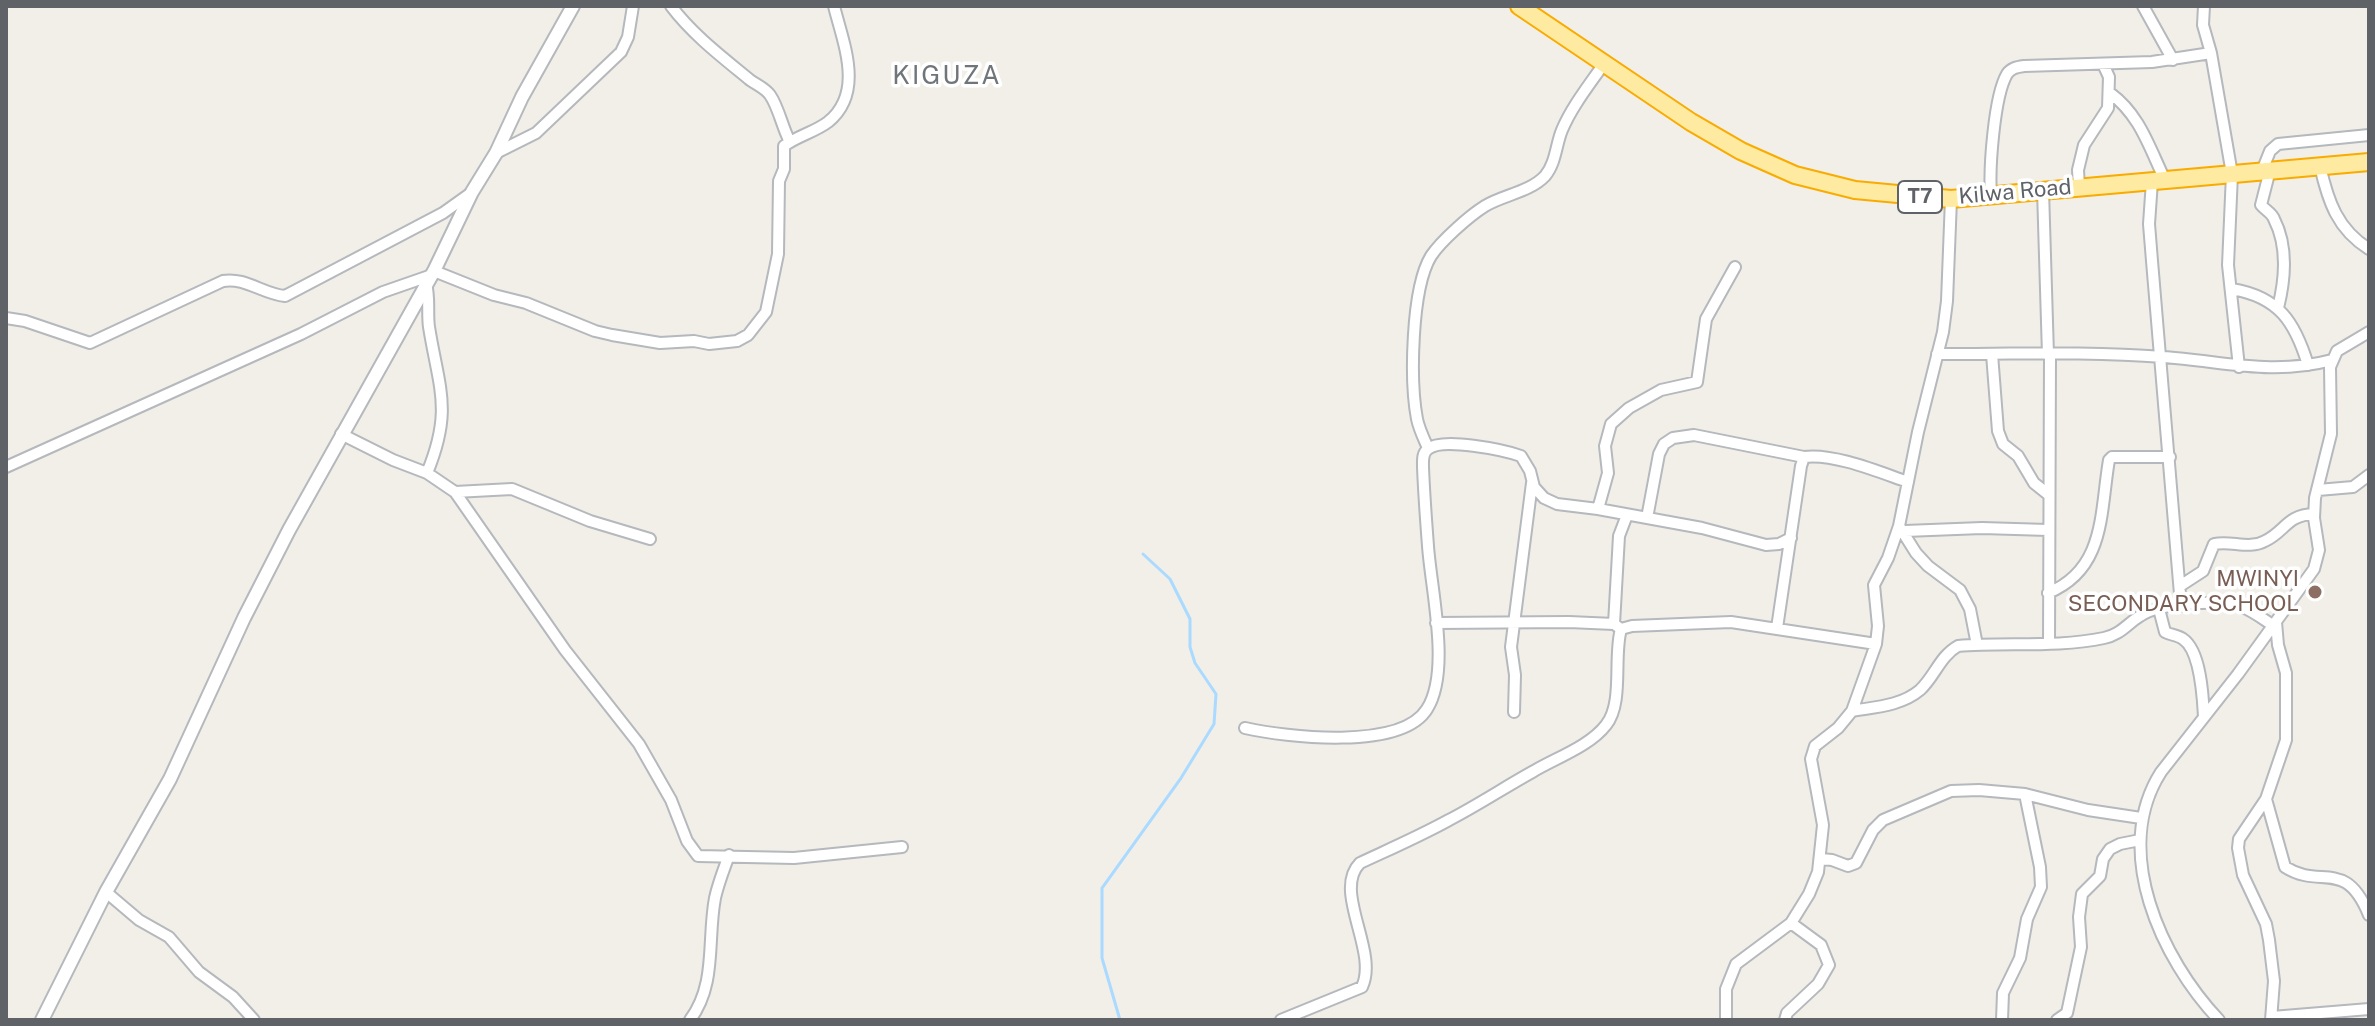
<!DOCTYPE html>
<style>
body{margin:0}
#map{position:relative;width:2375px;height:1026px;overflow:hidden;background:#f1efe8;font-family:"Public Sans",sans-serif}
canvas{display:block}
.frame{position:absolute;inset:0;border:8px solid #5f6368;pointer-events:none}
</style>
<div id="map">
<canvas width="2375" height="1026"></canvas>
<div class="frame"></div>
</div>
<script>
const context = document.querySelector('canvas').getContext('2d');
context.lineJoin = 'round';
function stroke(path, color, width, dash) { context.strokeStyle = color; context.lineWidth = width; context.lineCap = dash ? 'butt' : 'round'; context.setLineDash(dash || []); context.stroke(path); }
function label(font, color, halo, rows, align = 'center') {
  context.font = font + ' "Public Sans",sans-serif'; context.lineWidth = 7; context.setLineDash([]); context.textBaseline = 'middle'; context.strokeStyle = halo; context.fillStyle = color; for (const [text, x, y, turn = 0] of rows) {
    context.save(); context.translate(x, y); context.rotate((+turn || 0) * Math.PI / 180); context.textAlign = isNaN(turn) ? turn : align; if (halo) context.strokeText(text, 0, 0); context.fillText(text, 0, 0); context.restore();
  }
}
stroke(new Path2D(`
 M1120 1020 1102 958V888L1181 778 1214 724 1216 694 1195 663 1190 647V619L1170 579 1143 554`), '#aadaff', 3);
const minor = new Path2D(`
 M671 6C693 35 722 57 750 80 757 85 765 88 770 95 779 108 782 127 790 142
 M2143 6 2173 60
 M2204 6 2203 25 2211 53 2232 174 2228 265 2239 367
 M2110 93C2140 115 2149 147 2165 180
 M496 153 536 133 621 52 628 37 633 6
 M2320 166C2328 201 2337 229 2369 249
 M2270 170 2261 205C2265 210 2272 213 2274 219 2288 246 2285 280 2278 308
 M2262 171 2270 151 2278 144 2369 135
 M2152 181 2149 224 2152 261 2181 606
 M2079 187 2078 170 2084 145 2108 108 2109 77 2103 64
 M2043 190 2048 355
 M1991 195C1989 169 1994 96 2007 74 2011 68 2017 67 2024 66L2152 62 2211 53
 M434 271 494 295 526 303 595 331 612 335 660 343 694 341 709 344 737 341 748 335 766 312 778 254 779 181 784 169V146C797 136 815 132 828 122 865 92 843 43 834 6
 M426 284C430 298 427 313 429 327 439 389 453 410 427 473
 M2232 289C2279 297 2295 322 2308 365
 M6 318 25 321 90 343 223 281C245 277 263 294 285 296L443 213 471 193
 M1937 354C2010 354 2090 351 2163 357 2223 361 2272 376 2332 360
 M1992 354 1998 431 2003 444 2018 456 2034 483 2049 495
 M341 434 393 460 427 473 455 492 565 650 639 744 671 800 687 841 698 856 794 858 902 847
 M1428 448C1424 439 1419 429 1417 419 1410 382 1411 289 1431 256 1441 241 1469 216 1485 206 1503 195 1530 192 1545 176 1556 163 1556 144 1562 130 1572 106 1590 84 1605 62
 M6 467 301 334 383 292 429 276
 M2318 490 2353 487 2369 475
 M455 492 512 489 590 521 650 539
 M1598 509 1608 473 1605 446 1611 424 1629 408 1661 390 1697 382 1706 319 1735 267
 M1647 518 1659 454 1664 444 1673 438 1694 435 1804 457
 M1899 526 1916 553 1928 566 1960 590 1970 609 1977 645
 M1905 531 1982 528 2048 530
 M2180 586 2203 571 2214 544C2231 540 2249 550 2265 541 2286 531 2286 515 2314 514
 M2048 593C2106 569 2100 512 2109 460L2112 457H2170
 M2159 609 2165 632C2170 635 2178 635 2183 639 2201 651 2203 698 2204 717
 M1436 623 1569 622 1614 624 1621 629 1632 626 1731 622 1876 644
 M1614 624 1619 536 1627 515
 M1777 628 1801 466 1804 457C1834 453 1879 472 1908 482
 M2049 644 2050 355
 M1852 711C1875 707 1901 706 1920 690 1935 676 1940 656 1958 646 2006 642 2056 648 2104 638 2120 635 2127 624 2140 616 2159 603 2220 599 2242 607 2253 611 2263 619 2274 626
 M1514 712 1515 675 1511 647 1532 483
 M1245 728C1286 737 1401 751 1427 709 1451 671 1431 590 1428 546 1426 520 1424 493 1423 467 1423 461 1422 453 1428 449 1442 437 1504 450 1521 456L1530 471 1534 487 1544 498 1557 504 1598 509 1702 528 1766 545 1779 544 1791 538
 M2266 799 2285 867C2321 890 2345 857 2369 915
 M1821 859 1832 860 1848 866 1856 863 1873 830 1883 820 1951 791 1979 790 2025 794 2088 810 2141 818
 M106 892 139 920 169 937 199 972 233 997 254 1020
 M2272 1017 2369 1009
 M690 1020C717 984 707 940 715 898 718 884 724 869 729 855
 M1281 1020 1362 987C1379 951 1332 891 1360 863 1390 849 1420 836 1449 820 1478 805 1505 787 1534 771 1556 758 1590 746 1606 725 1624 703 1613 656 1621 629
 M1726 1020V989L1736 964 1791 923 1809 894 1818 872 1823 825 1811 759 1815 746 1838 728 1852 711 1876 644 1878 626 1874 585 1888 558 1899 526 1918 432 1943 332 1947 301 1951 199
 M1785 1020 1787 1013 1818 984 1829 965 1821 945 1791 923
 M2002 1020 2003 993 2020 958 2027 919 2041 887 2040 867 2025 794
 M2057 1020 2067 1013 2081 947 2079 917 2082 894 2100 876 2103 859 2110 849 2120 844 2140 840
 M2219 1020C2161 959 2111 850 2161 772L2238 674 2314 569 2319 550 2314 518 2315 498 2331 434 2330 367 2337 351 2369 332
 M2271 1020 2274 981 2269 940 2266 924 2243 875 2238 848 2239 839 2266 799 2286 740V673L2278 645 2276 622`);
const tertiary = new Path2D(`
 M42 1020 106 892 170 779 244 618 289 530 434 271 472 192 496 153 522 97 573 6`);
const trunk = new Path2D(`
 M1519 6 1691 122 1741 151 1795 175 1855 190 1951 199 2369 162`);
stroke(minor, '#b5b8bc', 14);
stroke(tertiary, '#b5b8bc', 16);
stroke(trunk, '#f9ab00', 20);
stroke(minor, '#fff', 10);
stroke(tertiary, '#fff', 12);
stroke(trunk, '#feeaa1', 16);
for (const [x, y, r, color] of [
 [2315,592,8,"#8d6e63"]
]) { const dot = new Path2D(); dot.arc(x, y, r, 0, 2 * Math.PI); context.fillStyle = color; context.fill(dot); stroke(dot, '#fff', 3); }
for (const [x, y, w] of [
 [1920,197,44]
]) { const box = new Path2D(); box.roundRect(x - w / 2, y - 16, w, 32, 6); context.fillStyle = '#fff'; context.fill(box); stroke(box, '#5f6368', 2); }
label('bold 20px', '#5f6368', null, [
 ["T7",1920,197]
]);
label('22px', '#5f6368', '#fff', [
 ["Kilwa Road",2015,192,-5]
]);
label('22px', '#785e54', '#fff', [
 ["MWINYI",2299,579],
 ["SECONDARY SCHOOL",2299,604]
], 'right');
context.letterSpacing = '2px';
label('26px', '#70757a', '#fff', [
 ["KIGUZA",947,76]
]);
context.letterSpacing = '0px';
</script>
